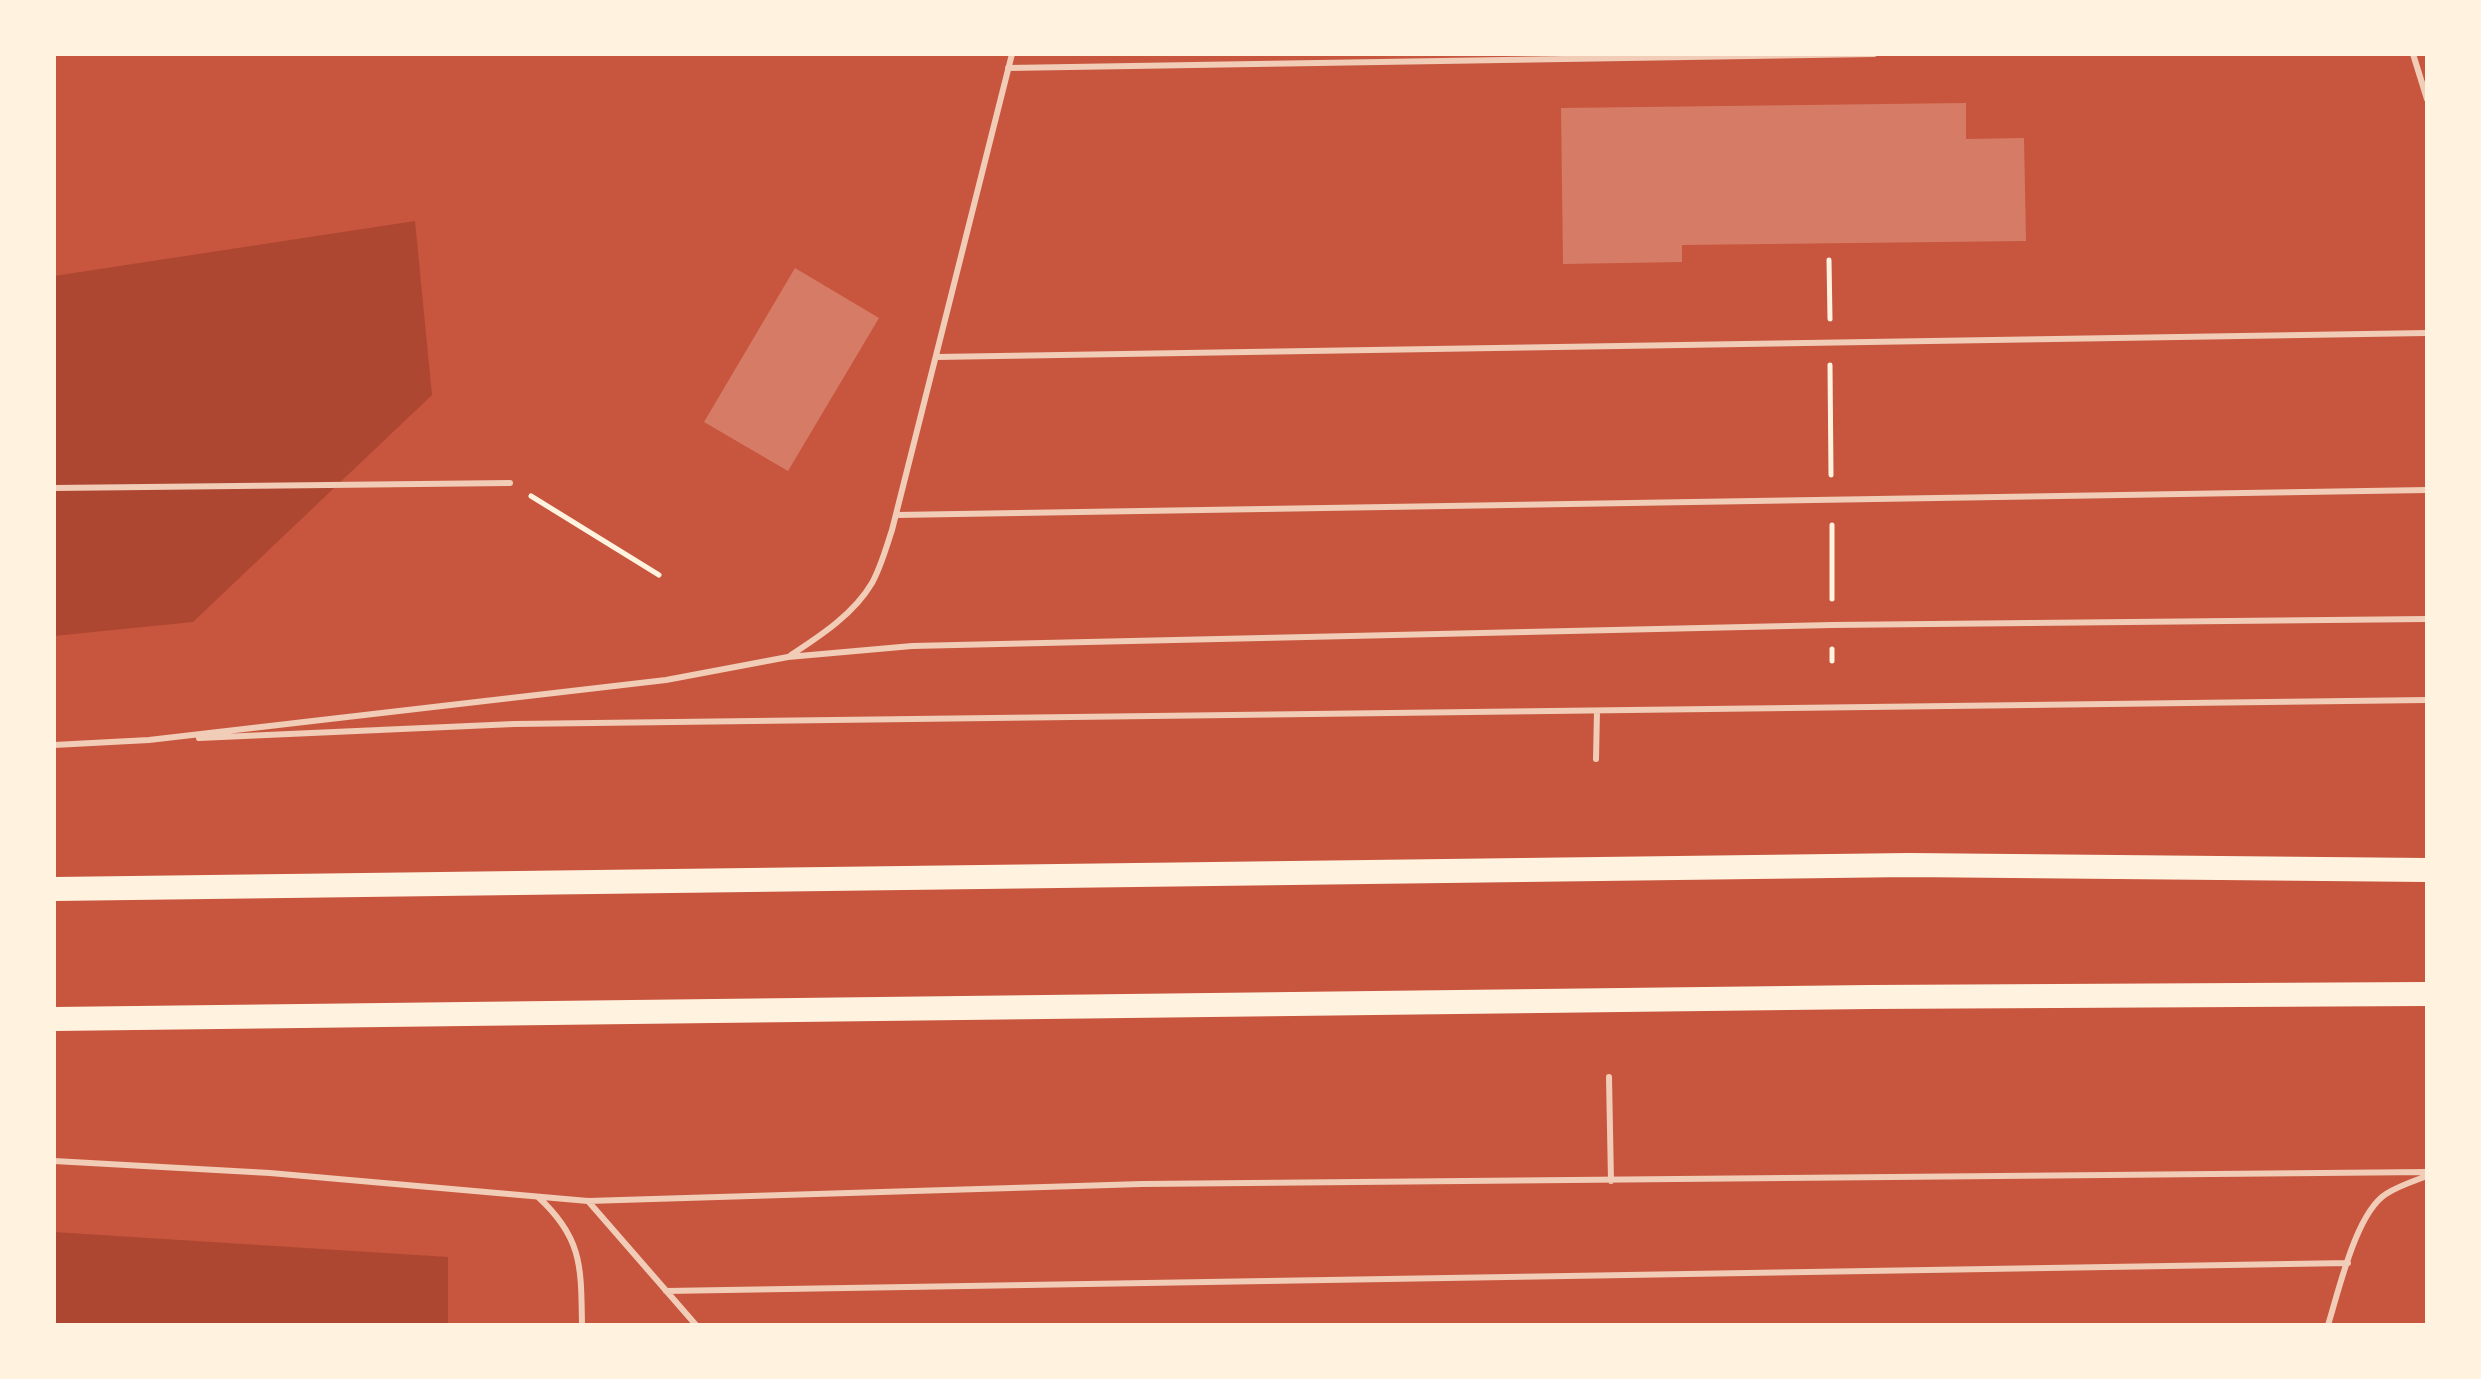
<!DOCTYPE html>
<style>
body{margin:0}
#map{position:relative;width:2481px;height:1379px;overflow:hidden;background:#c8553d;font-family:"Source Sans 3",sans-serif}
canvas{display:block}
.frame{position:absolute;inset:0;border:56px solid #fff3e0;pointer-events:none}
</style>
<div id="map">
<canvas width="2481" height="1379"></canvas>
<div class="frame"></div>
</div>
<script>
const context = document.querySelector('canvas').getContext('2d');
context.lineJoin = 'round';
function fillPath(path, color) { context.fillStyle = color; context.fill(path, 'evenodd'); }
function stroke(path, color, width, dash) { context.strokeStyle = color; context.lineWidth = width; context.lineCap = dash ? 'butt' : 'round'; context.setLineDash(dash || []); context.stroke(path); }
fillPath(new Path2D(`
 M415 221 432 395 193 622 54 636V276Z
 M54 1232 448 1257V1325H54Z`), '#ae4732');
fillPath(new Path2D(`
 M1966 103V139L2024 138 2026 241 1682 245V262L1563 264 1561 108Z
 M795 268 879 318 788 471 704 422Z`), '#d67c66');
stroke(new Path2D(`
 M1829 260 1830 319
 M1830 365 1831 475
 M531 496 659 575
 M1832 525V599
 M1832 649V661`), '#fff3e0', 5);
stroke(new Path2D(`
 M2413 54 2427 99
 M1008 68 1874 54
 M936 357 2427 333
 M54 488 510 483
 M896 515 2427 490
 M791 655C820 636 854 614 872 583 881 567 886 548 892 530L1012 54
 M199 738 514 724 2427 700
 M54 745 149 740 666 680 788 657 912 646 1832 625 2427 619
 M1596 759 1597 711
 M1609 1077 1611 1181
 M54 1161 270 1173 588 1201 1142 1184 2427 1172
 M538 1197C583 1238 581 1268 582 1325
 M588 1201 696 1325
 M666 1291 2348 1263
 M2328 1325C2339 1290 2356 1213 2386 1194 2398 1186 2414 1181 2427 1176`), '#f1ccb7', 6);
stroke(new Path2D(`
 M54 889 1909 865 2427 870
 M54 1019 1870 997 2427 994`), '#fff3e0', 24);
</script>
